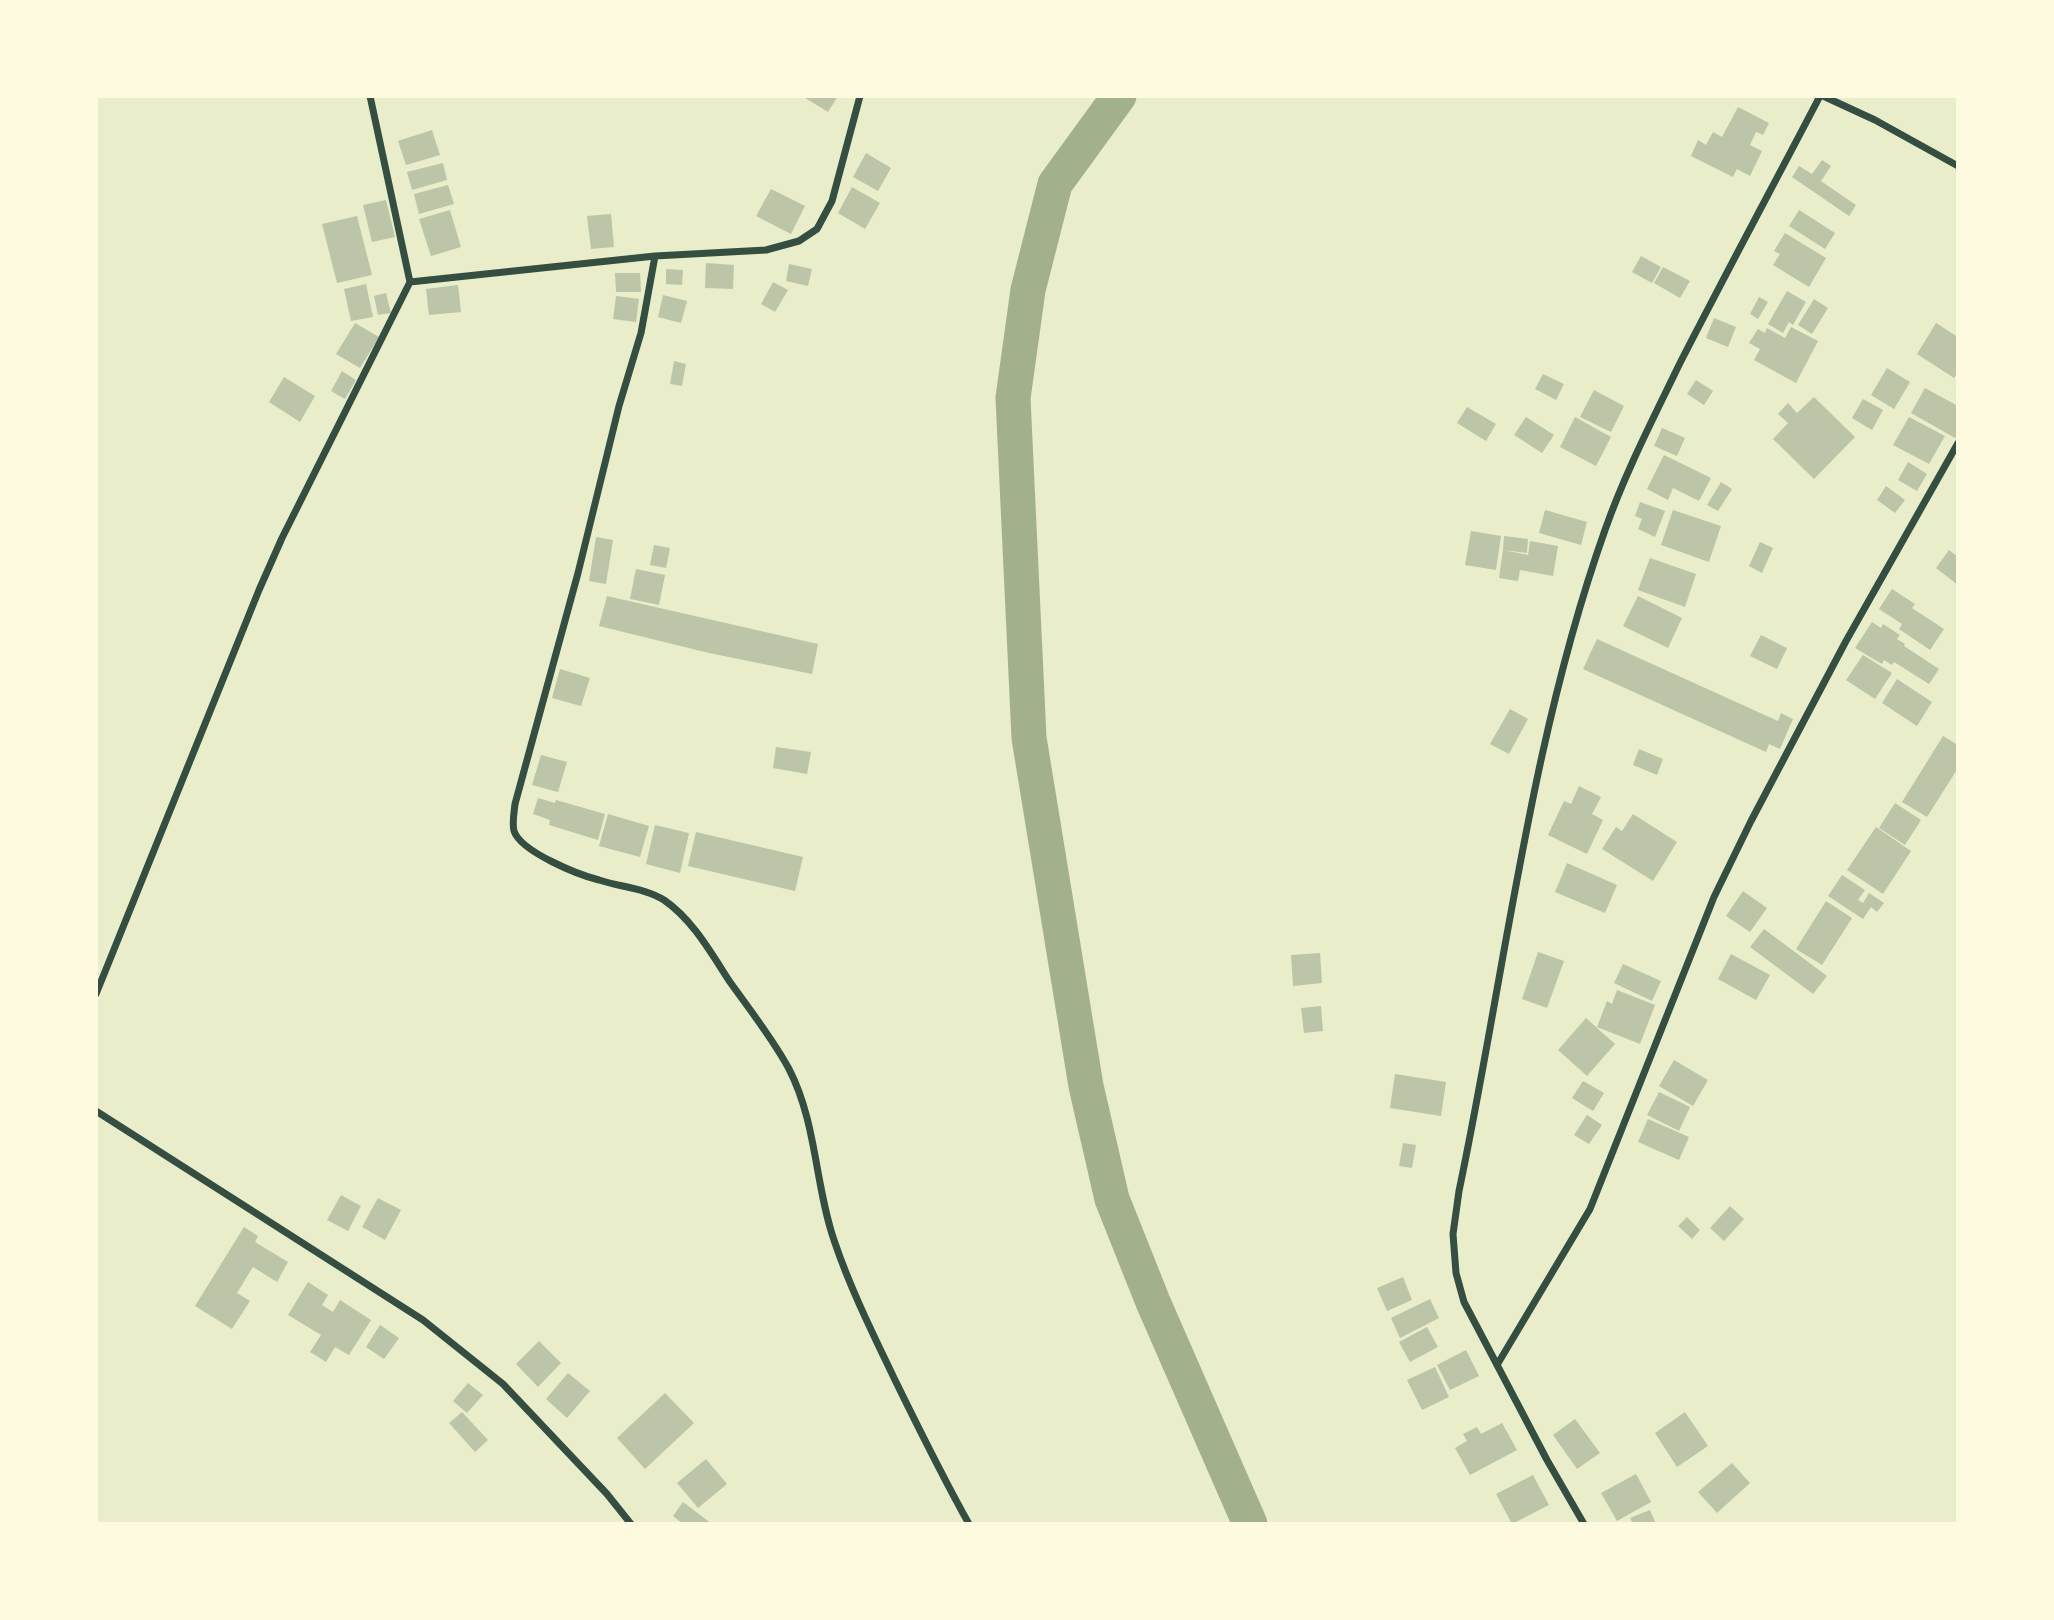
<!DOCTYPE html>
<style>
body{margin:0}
#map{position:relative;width:2054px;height:1620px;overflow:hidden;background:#e9edc9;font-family:"PT Serif",serif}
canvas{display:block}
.frame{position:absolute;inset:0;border:98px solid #fefae0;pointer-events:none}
</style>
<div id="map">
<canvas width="2054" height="1620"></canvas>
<div class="frame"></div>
</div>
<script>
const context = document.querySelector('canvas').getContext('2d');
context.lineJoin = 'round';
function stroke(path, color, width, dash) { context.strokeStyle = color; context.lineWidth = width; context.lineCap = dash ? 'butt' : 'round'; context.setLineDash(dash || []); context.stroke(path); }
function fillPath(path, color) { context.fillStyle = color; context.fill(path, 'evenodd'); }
stroke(new Path2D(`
 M1119 96 1055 184 1028 290 1013 398 1029 738 1086 1086 1112 1199 1153 1302 1250 1524`), '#a3b18a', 35);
fillPath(new Path2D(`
 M802 96H838L828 112Z
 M1738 107 1769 123 1763 135 1756 132 1750 145 1762 151 1750 176 1737 169 1733 177 1691 156 1698 140 1706 145 1713 132 1722 137Z
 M432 130 440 155 406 165 398 141Z
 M866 153 891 168 878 191 853 177Z
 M1822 160 1831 166 1821 181 1856 205 1849 216 1792 177 1799 166 1812 174Z
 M443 163 447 180 412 190 407 172Z
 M448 185 454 204 419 214 414 194Z
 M852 187 880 203 865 229 838 213Z
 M771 189 805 206 791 234 756 216Z
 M386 200 395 237 372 242 363 205Z
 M450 210 461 247 431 256 419 219Z
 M1799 210 1835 233 1825 249 1789 226Z
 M611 214 614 247 591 249 587 216Z
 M357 216 372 275 337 283 322 224Z
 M1785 233 1826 258 1809 287 1773 265 1780 254 1774 251Z
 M1641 256 1661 267 1652 283 1632 272Z
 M706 263 734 265 733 289 705 288Z
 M789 264 812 269 808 286 786 281Z
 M1663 267 1690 281 1680 298 1654 283Z
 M666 269 683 270 682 285 666 284Z
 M615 273H640L641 292H616Z
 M773 282 788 290 775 312 761 304Z
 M366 284 373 317 351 321 344 289Z
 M458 285 461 312 429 315 426 289Z
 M1787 291 1806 302 1793 325 1789 322 1783 333 1768 324Z
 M386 293 391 313 378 315 374 296Z
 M663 295 687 301 681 323 658 317Z
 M616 296 639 299 636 322 613 319Z
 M1759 297 1768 302 1758 319 1750 314Z
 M1814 299 1828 308 1812 334 1798 325Z
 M1714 318 1736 327 1728 347 1706 338Z
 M355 323 379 337 360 368 336 354Z
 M1936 323 1958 337V372L1954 378 1917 354Z
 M1791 327 1818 341 1796 383 1754 360 1760 349 1749 343 1758 329 1765 333 1767 328 1785 338Z
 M674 361 686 364 682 386 670 384Z
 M1887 368 1910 382 1894 409 1871 395Z
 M342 371 356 380 345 399 331 391Z
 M1543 374 1564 384 1556 400 1535 389Z
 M284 377 315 396 300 422 269 402Z
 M1696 380 1713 391 1704 405 1687 394Z
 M1925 388 1958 406V434L1955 438 1911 413Z
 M1594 390 1624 406 1611 432 1580 417Z
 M1814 397 1855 437 1814 479 1773 439 1788 423 1778 414 1788 403 1797 413Z
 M1863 399 1883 410 1872 430 1852 418Z
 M1467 407 1496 424 1486 441 1457 423Z
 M1526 417 1554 435 1542 453 1514 435Z
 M1575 417 1611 437 1596 466 1560 447Z
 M1909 417 1945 436 1929 464 1893 445Z
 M1662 428 1685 438 1677 456 1654 446Z
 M1664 455 1711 478 1699 501 1673 488 1668 500 1647 489Z
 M1908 462 1927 474 1917 491 1898 480Z
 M1721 482 1732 489 1718 511 1707 505Z
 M1886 486 1905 500 1895 513 1877 500Z
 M1640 502 1665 511 1655 537 1638 529 1642 519 1635 516Z
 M1545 510 1587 522 1581 545 1539 533Z
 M1673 510 1721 526 1709 562 1661 545Z
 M1471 531 1501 536 1496 570 1465 565Z
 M1504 536 1528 539 1527 553 1503 550Z
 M596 537 613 540 606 584 589 581Z
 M1530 541 1558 546 1553 576 1520 570 1518 581 1499 578 1503 550 1528 555Z
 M1760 542 1773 548 1762 573 1749 566Z
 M654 545 670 548 666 568 650 565Z
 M1949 550 1958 557V585L1936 568Z
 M1650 558 1696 574 1685 607 1638 590Z
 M636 569 665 575 659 605 630 599Z
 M1892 589 1915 604 1912 608 1944 629 1930 650 1899 629 1902 624 1879 609Z
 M607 596 818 644 812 674 709 653 599 626Z
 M1638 596 1682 618 1668 648 1623 626Z
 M1872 622 1881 628 1883 624 1900 635 1897 639 1905 644 1904 646 1939 669 1929 684 1894 662 1892 665 1884 660 1882 664 1855 648Z
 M1761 635 1787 648 1777 669 1750 656Z
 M1597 639 1778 721 1781 713 1793 719 1780 749 1769 744 1766 752 1583 669Z
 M1863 655 1892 673 1875 699 1846 680Z
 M560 669 590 678 581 706 552 698Z
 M1897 679 1932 702 1917 726 1882 703Z
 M1510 709 1528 719 1509 754 1490 744Z
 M1943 736 1958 745V768L1927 817 1902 802Z
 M776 747 811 752 807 774 773 768Z
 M1639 749 1663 759 1657 775 1633 765Z
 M541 755 567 762 558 792 532 785Z
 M1579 786 1601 797 1592 814 1603 820 1587 854 1548 835 1564 801 1571 804Z
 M538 798 555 803 556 800 605 814 598 840 549 825 550 820 533 814Z
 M1895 803 1921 820 1905 845 1879 828Z
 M608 814 649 826 640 857 599 846Z
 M1633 814 1677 842 1653 881 1602 849 1616 827 1622 831Z
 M655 825 689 833 680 873 646 864Z
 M1876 827 1911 851 1883 894 1847 870Z
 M696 832 803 857 795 891 688 866Z
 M1567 863 1617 885 1605 913 1555 892Z
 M1842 875 1865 890 1858 900 1863 903 1869 893 1884 903 1877 912 1871 907 1863 919 1828 896Z
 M1743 891 1767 908 1750 932 1726 916Z
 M1826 901 1852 918 1822 965 1796 949Z
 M1764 929 1827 976 1813 994 1750 947Z
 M1538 952 1564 961 1547 1008 1522 999Z
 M1320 953 1322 983 1293 986 1291 955Z
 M1731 954 1770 975 1756 1000 1718 979Z
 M1623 964 1661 981 1652 1001 1614 983Z
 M1617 990 1655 1005 1640 1044 1597 1027 1607 1001 1612 1004Z
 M1321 1006 1323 1031 1304 1033 1301 1008Z
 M1586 1018 1615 1044 1587 1076 1558 1050Z
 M1674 1060 1708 1080 1693 1106 1659 1086Z
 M1395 1074 1446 1082 1441 1116 1390 1108Z
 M1583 1081 1604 1093 1593 1111 1572 1098Z
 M1659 1092 1690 1107 1679 1131 1647 1115Z
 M1587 1115 1602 1125 1589 1144 1574 1135Z
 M1648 1119 1689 1137 1679 1160 1638 1142Z
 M1403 1143 1416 1145 1412 1168 1399 1166Z
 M341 1195 361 1206 348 1231 327 1220Z
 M378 1198 401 1210 385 1240 362 1227Z
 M1730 1206 1744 1219 1724 1241 1710 1228Z
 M1687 1217 1700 1230 1692 1239 1678 1226Z
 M244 1227 258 1236 255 1242 288 1262 277 1282 253 1267 237 1293 250 1301 232 1329 195 1306Z
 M1403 1277 1412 1300 1387 1311 1377 1288Z
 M308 1282 328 1295 322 1305 333 1312 340 1300 371 1320 349 1355 335 1347 326 1362 310 1352 321 1335 288 1315Z
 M1430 1299 1439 1318 1400 1338 1391 1318Z
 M380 1325 399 1338 384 1359 366 1347Z
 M1427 1327 1438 1347 1410 1362 1399 1342Z
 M539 1341 561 1363 538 1387 516 1364Z
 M1466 1350 1479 1376 1450 1390 1437 1365Z
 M1435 1367 1449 1397 1422 1410 1407 1380Z
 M568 1373 590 1391 567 1418 546 1399Z
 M468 1383 483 1395 467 1413 453 1401Z
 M665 1393 694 1423 645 1469 617 1438Z
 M462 1412 488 1440 475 1452 449 1423Z
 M1685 1412 1708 1446 1677 1467 1655 1433Z
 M1575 1419 1600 1453 1577 1469 1553 1435Z
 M1502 1423 1517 1450 1470 1475 1455 1448 1467 1441 1463 1434 1477 1427 1481 1434Z
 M706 1459 727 1484 698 1508 677 1483Z
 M1732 1463 1750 1483 1717 1513 1698 1492Z
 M1636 1474 1651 1502 1617 1521 1601 1493Z
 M1533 1475 1549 1505 1512 1524 1496 1494Z
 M683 1502 712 1524H683L673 1516Z
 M1650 1510 1656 1524H1633L1630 1518Z`), '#bcc5a7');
stroke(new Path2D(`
 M1823 96 1875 120 1958 166
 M655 256 641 333 619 406 578 573 515 804C514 813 512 823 514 831 521 852 579 875 599 880 620 887 645 888 664 900 693 920 711 953 730 982 750 1010 773 1039 789 1069 817 1123 815 1187 835 1243 851 1290 873 1334 894 1378 918 1427 942 1476 969 1524
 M410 282 655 256 766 250 799 241 817 229 832 201 860 96
 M96 994 259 590 282 538 410 282 370 96
 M96 1111 423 1320 503 1384 607 1494 631 1524
 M1497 1365 1590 1209 1714 897 1751 821 1846 641 1958 443
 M1584 1524 1547 1460 1464 1302 1456 1273 1453 1234 1459 1191C1505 972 1530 741 1605 530 1625 473 1653 419 1679 365 1725 275 1773 186 1820 96`), '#344e41', 7);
</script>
